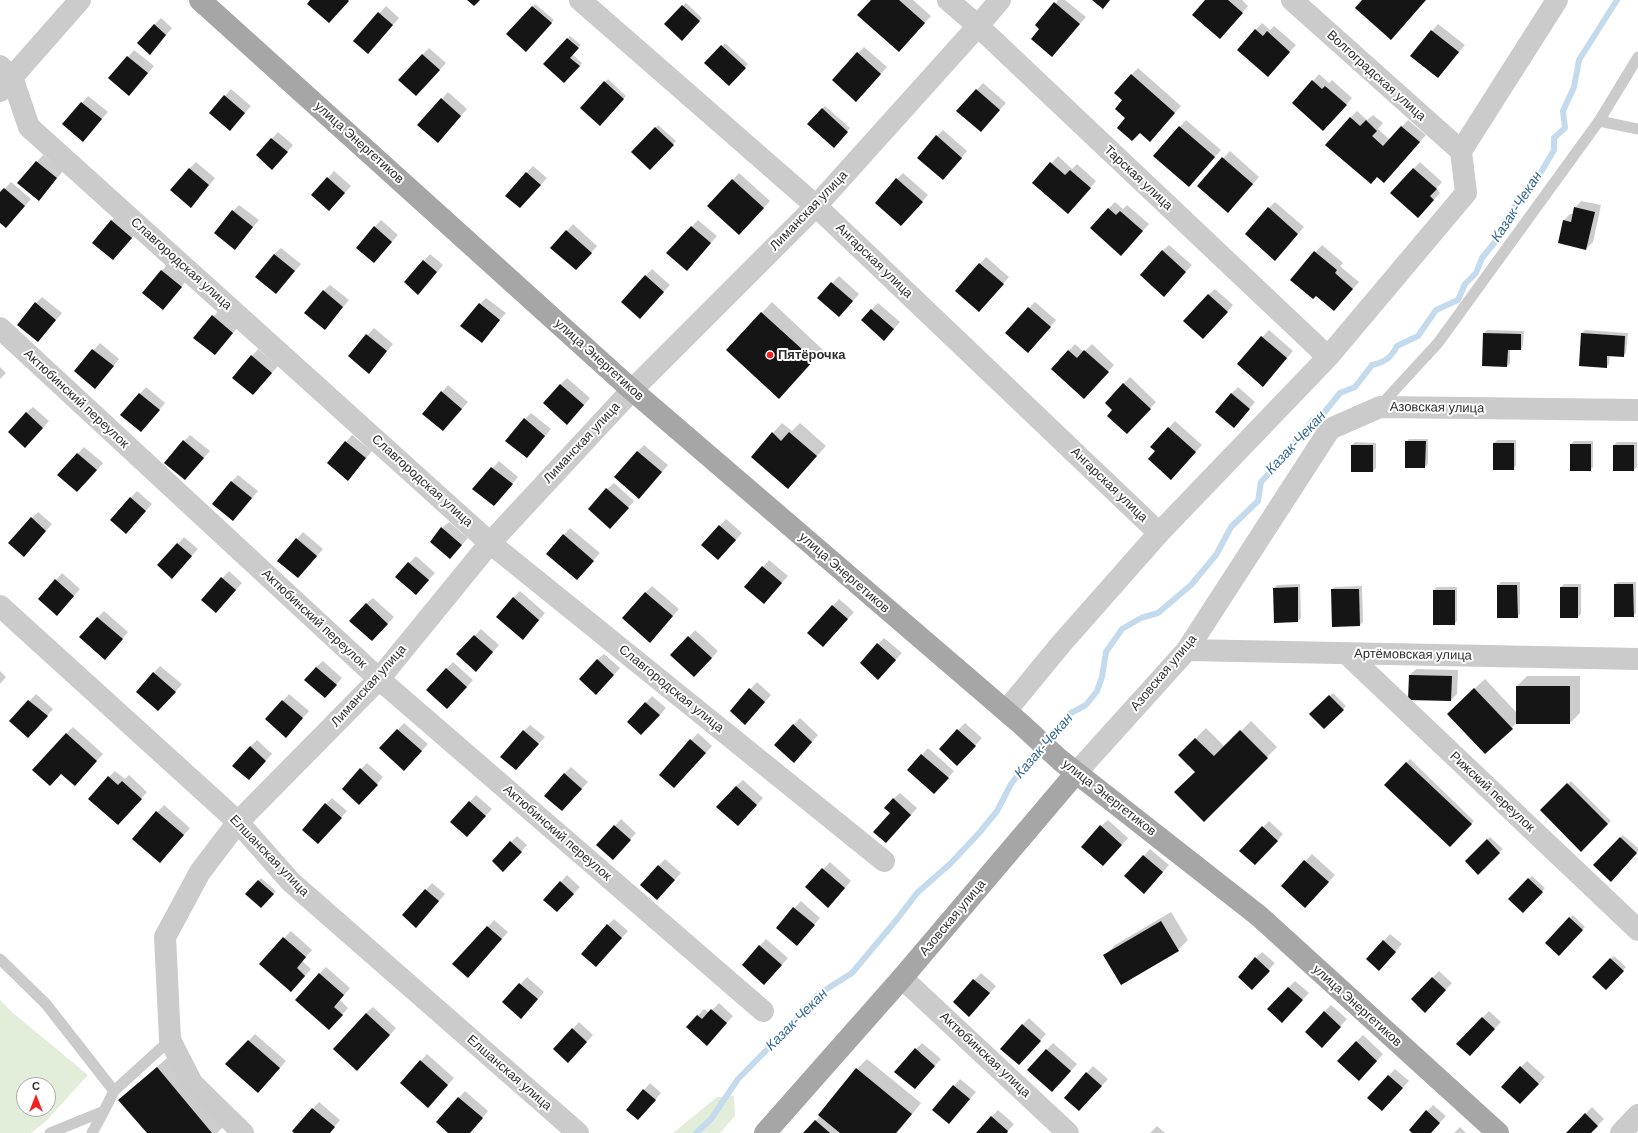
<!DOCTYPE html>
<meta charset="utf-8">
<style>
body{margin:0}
#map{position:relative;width:1638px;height:1133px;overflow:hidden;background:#fff;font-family:Arial,sans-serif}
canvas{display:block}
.north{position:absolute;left:16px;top:1077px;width:40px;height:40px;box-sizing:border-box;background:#fff;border:1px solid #ababab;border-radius:50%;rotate:0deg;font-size:11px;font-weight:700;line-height:16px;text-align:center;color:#2e2e2e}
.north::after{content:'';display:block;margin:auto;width:14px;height:18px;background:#f51f1f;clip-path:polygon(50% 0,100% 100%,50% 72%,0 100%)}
</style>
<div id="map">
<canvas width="1638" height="1133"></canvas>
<div class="north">С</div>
</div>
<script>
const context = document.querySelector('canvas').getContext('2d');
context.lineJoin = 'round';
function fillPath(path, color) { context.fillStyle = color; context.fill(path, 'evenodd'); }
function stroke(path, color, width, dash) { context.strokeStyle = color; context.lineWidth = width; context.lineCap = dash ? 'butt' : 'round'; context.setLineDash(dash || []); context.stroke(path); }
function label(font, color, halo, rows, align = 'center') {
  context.font = font + ' Arial,sans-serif'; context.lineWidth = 4; context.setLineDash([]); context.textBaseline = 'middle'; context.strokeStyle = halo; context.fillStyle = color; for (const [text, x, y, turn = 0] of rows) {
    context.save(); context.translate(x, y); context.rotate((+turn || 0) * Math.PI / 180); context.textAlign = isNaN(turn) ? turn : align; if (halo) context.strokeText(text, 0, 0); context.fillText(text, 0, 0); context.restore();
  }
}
fillPath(new Path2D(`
 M0 1000 13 1013 88 1075 45 1122 31 1133H0ZM24 1085H48V1109H24Z
 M734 1096 735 1116 720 1133H673L717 1097Z`), '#e2edda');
fillPath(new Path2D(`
 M872 0H913L931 16 905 44Z
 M1058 0H1065L1086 17 1052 56 1041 29Z
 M1206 0H1242L1248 6 1226 31Z
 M686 3 702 18 682 39 665 24Z
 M535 4 554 20 526 51 508 34Z
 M386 6 399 18 375 46 355 41Z
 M161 18 172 28 156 47 154 25Z
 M1262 23 1270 30 1274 26 1296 45 1274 69 1238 50Z
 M1438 24 1465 45 1438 77 1432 31Z
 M570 36 581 45 572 54 582 63 564 82 544 64Z
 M725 43 748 64 729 84 706 63Z
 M864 47 887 67 863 94 858 53Z
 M429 48 446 63 423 89 422 55Z
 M134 50 154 66 136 88 110 78Z
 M1138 68 1181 106 1156 134 1126 118 1124 100 1131 75Z
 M1319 74 1329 83 1332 80 1352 98 1330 123 1313 81Z
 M608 79 626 96 600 125 581 108Z
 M983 83 1006 103 987 124 958 111Z
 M231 89 251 106 236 123 210 113Z
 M448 92 467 109 444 135 419 125Z
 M88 96 108 112 83 140 64 124Z
 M825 106 850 128 837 143 822 109Z
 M1357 111 1367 120 1373 115 1383 123 1378 129 1390 140 1408 120 1426 135 1391 175 1351 117Z
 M1186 120 1221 150 1195 179 1154 156Z
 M658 125 676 141 650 169 632 152Z
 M943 130 967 151 949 172 937 136Z
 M278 132 293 145 279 162 257 155Z
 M1230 151 1259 177 1234 205 1198 186Z
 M43 155 63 171 45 193 19 183Z
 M1058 156 1072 169 1077 164 1096 181 1075 206 1034 183Z
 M196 162 215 178 197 200 189 169Z
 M1420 162 1442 182 1436 189 1440 193 1424 210 1391 193Z
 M533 166 547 178 526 201 506 196Z
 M334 171 351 186 336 203 328 178Z
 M739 173 770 201 745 227 708 206Z
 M903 173 928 195 908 218 897 179Z
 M11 182 31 199 12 220 0 222V194Z
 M1581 201 1601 205 1593 242 1586 249 1559 242 1564 220 1570 214H1573L1575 208Z
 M1115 202 1123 209 1127 205 1149 224 1127 248 1108 209Z
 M1275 202 1304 227 1281 253 1269 208Z
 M239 205 259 220 235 249 233 211Z
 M118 214 138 231 120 252 111 221Z
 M381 220 398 235 380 255 375 227Z
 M698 220 717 236 693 263 668 253Z
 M573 224 597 246 582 263 552 248Z
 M1169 245 1192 265 1170 289 1162 251Z
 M1322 245 1343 263 1340 266 1359 282 1334 310 1316 294 1291 279Z
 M281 248 301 264 282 286 274 254Z
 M430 254 443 265 425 287 424 261Z
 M986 257 1009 277 986 304 956 291Z
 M168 264 187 280 169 302 161 271Z
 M652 269 670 285 646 311 622 302Z
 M839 276 859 294 846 309 819 297Z
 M330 285 349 300 324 329 323 291Z
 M1215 289 1233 305 1210 331 1208 295Z
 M42 297 62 313 38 341 36 303Z
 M486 298 506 313 481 342 480 304Z
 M772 302 823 350 788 387 727 350Z
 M1035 302 1056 320 1034 345 1029 308Z
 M878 303 900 322 890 333 871 310Z
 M220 309 239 326 215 354 195 338Z
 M374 328 393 344 375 366 349 356Z
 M1269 330 1293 351 1269 379 1238 364Z
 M1487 330 1524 331 1523 346 1520 349H1510V363L1507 366 1483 365 1484 333Z
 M1585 330 1628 333 1626 353 1623 356 1610 355 1609 364 1606 367 1580 365 1582 333Z
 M100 343 119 359 101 381 75 371Z
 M1075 344 1084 352 1092 344 1114 365 1091 391 1052 369Z
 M258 349 278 366 253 394 252 356Z
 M0 367 6 373 0 379Z
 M1130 377 1156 402 1133 427 1114 409 1123 384Z
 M567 378 590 398 574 417 560 385Z
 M448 385 468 402 449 423 442 392Z
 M146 387 165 403 147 425 121 415Z
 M1238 387 1255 402 1240 420 1231 394Z
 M33 407 49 421 32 440 26 413Z
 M531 413 551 429 533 451 525 419Z
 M1175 421 1202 445 1177 472 1152 446Z
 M782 423 792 431 800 423 826 446 788 488 773 433Z
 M190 435 210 451 191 472 184 441Z
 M352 435 372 451 354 473 328 463Z
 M1409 439H1428V464L1425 467 1406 442Z
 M1497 440H1516V466L1513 469 1494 443Z
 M1574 441H1593V467L1590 470 1571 444Z
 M1355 442 1376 443V468L1373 471 1352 445Z
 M1617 442H1637V467L1634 470 1614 445Z
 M644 445 668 465 646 491 638 451Z
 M84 447 103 463 84 485 59 475Z
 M499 461 518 477 500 499 474 489Z
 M238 475 258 491 240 513 231 482Z
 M614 483 634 501 616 522 607 489Z
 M137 491 152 504 132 526 111 519Z
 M38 512 52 524 30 549 32 518Z
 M726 519 742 533 725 552 720 526Z
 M449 522 468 538 456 551 442 528Z
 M570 528 600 553 583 572 547 554Z
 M303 532 323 549 305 570 297 539Z
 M184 537 198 549 178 571V544Z
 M416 556 435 573 422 587 396 577Z
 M769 560 788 576 770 596 763 567Z
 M229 571 242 583 222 605 202 600Z
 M62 573 80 589 63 608 56 580Z
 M1501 582H1520V614L1517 617 1498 585Z
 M1618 582H1636V613L1633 616 1615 584Z
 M1300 584 1301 618 1298 621 1274 588 1277 585Z
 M1564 584H1581V614L1578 617H1561V587Z
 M652 586 679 609 656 635 645 593Z
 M1362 586 1363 622 1360 625 1332 590 1335 587Z
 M1437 587H1457V621L1454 624 1434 590Z
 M520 591 545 613 529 632 513 598Z
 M373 598 394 617 378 634 366 604Z
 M839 599 854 612 830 639 809 633Z
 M104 611 128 632 111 652 97 618Z
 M481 629 499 645 482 664 458 654Z
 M695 630 718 651 701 670 689 637Z
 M884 638 902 653 884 672 878 644Z
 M604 654 620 668 603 687 597 660Z
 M323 661 342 678 331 691 316 667Z
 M453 662 473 680 454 701 446 669Z
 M160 666 182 684 165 704 137 691Z
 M1416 669 1458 670 1457 694 1451 700 1410 675Z
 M0 671 6 677 0 684Z
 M1527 676H1580V713L1570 723H1516L1512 728 1458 704 1485 679 1517 713V686Z
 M757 682 771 695 752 717 731 711Z
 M1333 693 1346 706 1324 728 1311 714Z
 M36 694 53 709 35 730 11 721Z
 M289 694 309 711 292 730 283 701Z
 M652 696 666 708 648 728 628 722Z
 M800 718 818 735 801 755 793 725Z
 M1251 721 1277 747 1204 820 1196 772 1179 755 1206 728 1225 747Z
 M404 723 428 744 411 763 380 748Z
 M965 723 982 738 964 758 940 749Z
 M530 725 545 737 522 763 524 731Z
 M73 727 103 754 81 778 66 734Z
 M698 733 712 746 681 780 660 775Z
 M257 740 272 754 255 772 250 747Z
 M928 748 954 771 941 786 908 770Z
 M1410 759 1474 821 1450 845 1386 784Z
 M367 763 383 777 366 797 361 769Z
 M571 767 588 782 568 804 564 774Z
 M115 771 125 779 129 775 147 792 118 824 109 777Z
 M743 780 763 798 744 819 736 786Z
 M1571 781 1611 821 1581 850 1541 810Z
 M900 793 917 808 892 836 893 799Z
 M476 795 492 809 473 829 451 822Z
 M332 798 347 811 325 836 326 804Z
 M164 805 190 828 166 855 133 839Z
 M621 819 636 833 619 852 615 826Z
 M1108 820 1128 838 1109 859 1101 826Z
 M1269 821 1283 834 1262 858 1263 827Z
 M1623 835 1638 848V851L1610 880 1594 865Z
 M517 836 527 845 510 864 511 842Z
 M1490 837 1503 849 1478 873 1466 861Z
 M1150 849 1169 865 1151 886 1126 876Z
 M1312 854 1335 875 1312 900 1282 886Z
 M665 859 681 873 663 893 641 885Z
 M830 862 851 881 834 900 807 887Z
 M567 875 580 887 564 904 561 882Z
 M1532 876 1545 888 1523 912 1509 899Z
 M261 878 276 891 261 907 247 894Z
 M432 883 445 894 423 920 403 915Z
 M801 901 820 918 803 938 777 927Z
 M1171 912 1188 940 1178 950 1105 955 1115 945Z
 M1573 915 1585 927 1559 954 1546 943Z
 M614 919 628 931 603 959 608 925Z
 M494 920 508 932 474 970 454 964Z
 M291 931 312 950 302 961 311 969 297 985 260 964Z
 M1390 934 1402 944 1385 963 1367 959Z
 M766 939 788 958 771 977 743 965Z
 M1262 952 1275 963 1258 982 1256 958Z
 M1614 956 1626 967 1606 989 1593 977Z
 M326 967 350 988 340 1000 348 1008 335 1023 319 974Z
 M1439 971 1452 983 1431 1005 1412 999Z
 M981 973 996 986 976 1009 954 1002Z
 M527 977 544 992 528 1011 504 1002Z
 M1295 981 1309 993 1288 1015 1268 1009Z
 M719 1003 733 1016 713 1038 687 1027 704 1009 709 1013Z
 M1331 1005 1347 1019 1328 1040 1324 1012Z
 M373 1007 396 1028 363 1064 366 1013Z
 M1489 1011 1501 1022 1476 1048 1458 1044Z
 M1029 1018 1046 1034 1025 1058 1022 1025Z
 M579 1022 593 1035 575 1055 555 1049Z
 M255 1034 286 1061 264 1086 227 1064Z
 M1363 1035 1383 1054 1366 1073 1356 1042Z
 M922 1043 941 1059 921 1081 916 1049Z
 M1053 1043 1077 1064 1059 1085 1028 1070Z
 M427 1054 454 1078 434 1100 401 1083Z
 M167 1058 224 1126 217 1133H148L120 1100Z
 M867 1059 921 1103 897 1133H805L820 1116 857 1069Z
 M1527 1061 1545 1077 1527 1096 1521 1067Z
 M1093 1066 1108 1079 1086 1103 1065 1097Z
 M1395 1069 1409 1081 1382 1110 1369 1098Z
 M960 1079 976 1092 955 1116 933 1110Z
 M650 1083 661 1093 645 1112 627 1110Z
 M465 1091 488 1111 470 1133H449L437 1122Z
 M319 1102 340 1120 329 1133H296L293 1131Z
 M1433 1105 1446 1116 1430 1133H1414L1427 1111Z
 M1592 1107 1604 1119 1590 1133H1567Z
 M998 1110 1014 1124 1006 1133H977Z
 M1157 1126 1165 1133H1150Z
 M1460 1127 1466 1133H1454Z`), '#0003');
stroke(new Path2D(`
 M696 1133 711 1119 738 1079 795 1021 806 1007 819 994 852 973 898 918 917 893 951 863 980 832 997 811 1011 784 1025 766 1069 714 1086 705 1097 691 1102 677 1106 652 1122 629 1141 618 1158 613 1191 585 1216 555 1231 527 1258 501 1261 482 1275 467 1313 420 1323 414 1340 393 1355 387 1372 365C1385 362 1391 358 1397 346L1418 336 1436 310 1458 300 1465 284 1476 273 1482 258 1503 232 1505 222 1514 207 1524 200 1544 167 1554 150V138L1565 128 1563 111 1574 87 1579 60 1617 0`), '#c4dbee', 6);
fillPath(new Path2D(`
 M310 0H348L349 1 329 23 307 4Z
 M467 0H480L474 6Z
 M871 0H899L925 23 899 52 857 15Z
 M1092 0H1110L1103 9Z
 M1205 0H1228L1243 13 1220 39 1192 15Z
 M1362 0H1426L1391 40 1355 8Z
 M1054 2 1080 24 1052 57 1031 39 1039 29 1035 25Z
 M682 5 700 21 682 41 664 24Z
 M532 6 552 23 526 52 506 34Z
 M378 12 393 25 368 54 353 41Z
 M154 24 166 35 150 55 137 43Z
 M1255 29 1263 36 1267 31 1290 52 1268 77 1237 50Z
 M1431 30 1459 52 1438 78 1410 56Z
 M567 38 579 48 570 58 580 66 564 83 543 64Z
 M721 45 746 68 729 86 704 63Z
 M857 52 881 74 856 102 832 80Z
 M422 54 440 70 416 96 398 80Z
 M127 56 148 73 129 96 108 78Z
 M1131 74 1175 113 1150 142 1140 133 1132 141 1117 128 1125 118 1115 109 1122 100 1114 93Z
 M1312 80 1322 89 1325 86 1347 105 1323 131 1292 103Z
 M604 81 624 99 600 126 580 108Z
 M976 89 1000 110 981 132 956 111Z
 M224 95 245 113 230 131 209 113Z
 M441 98 461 116 438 143 417 125Z
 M81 102 102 119 83 142 62 124Z
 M822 108 848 132 834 148 807 124Z
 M1350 117 1360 126 1366 120 1377 131 1372 136 1383 146 1401 126 1420 142 1384 183 1377 177 1371 184 1325 145Z
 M1179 126 1215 157 1189 187 1153 156Z
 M655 127 674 145 650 170 631 152Z
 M936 135 962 158 943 180 917 158Z
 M271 138 288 152 272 170 256 155Z
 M1222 157 1253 184 1228 213 1197 186Z
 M36 161 57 178 39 201 17 183Z
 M1050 162 1065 175 1070 170 1091 188 1068 214 1032 183Z
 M189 168 209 185 191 208 170 190Z
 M1413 168 1437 189 1430 196 1434 200 1418 218 1390 193Z
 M526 172 541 185 520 208 505 196Z
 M327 177 345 193 329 211 311 195Z
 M896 178 923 202 901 226 875 203Z
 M732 179 764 208 739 235 707 206Z
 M4 188 25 206 6 228 0 223V192Z
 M1268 207 1298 234 1275 261 1245 234Z
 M1574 207 1595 212 1586 250 1558 243 1563 220 1571 222Z
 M1108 208 1116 215 1120 211 1143 231 1121 256 1090 228Z
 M232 210 253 227 235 250 214 233Z
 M111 220 132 238 113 260 92 243Z
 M374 226 392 242 374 263 356 248Z
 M691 226 711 243 687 271 666 253Z
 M566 230 592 253 576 270 550 248Z
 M1162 250 1186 272 1164 297 1140 275Z
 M1314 251 1337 270 1335 273 1353 289 1334 311 1316 296 1313 299 1290 280Z
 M274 254 295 271 276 294 255 277Z
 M423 260 437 272 418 295 404 282Z
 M979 263 1004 284 979 312 955 291Z
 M161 270 182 287 163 310 142 293Z
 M645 275 664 292 640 319 621 302Z
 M831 282 853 301 839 317 817 298Z
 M323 290 343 307 325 330 304 313Z
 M1208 294 1228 312 1203 339 1183 321Z
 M35 302 56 320 38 342 17 325Z
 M479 303 500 320 482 343 460 326Z
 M1028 307 1051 327 1028 353 1005 333Z
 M871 309 894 329 884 341 861 320Z
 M761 312 814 360 779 399 726 350Z
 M212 315 233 333 215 355 193 338Z
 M1483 333 1521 334V350H1508L1507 367 1482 366Z
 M1581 333 1625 336 1624 357 1607 356V368L1579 366Z
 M366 334 387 351 369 374 348 356Z
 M1261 336 1287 358 1263 387 1237 364Z
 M92 349 114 366 95 389 74 371Z
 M1068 350 1077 358 1084 350 1109 372 1084 399 1051 369Z
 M251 355 272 373 253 395 232 378Z
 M1123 383 1151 409 1127 434 1107 416 1112 410 1105 403Z
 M560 384 584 405 567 425 543 403Z
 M441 391 462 409 443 431 422 414Z
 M139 393 160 410 141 432 120 415Z
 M1231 393 1250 409 1234 428 1215 412Z
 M26 412 43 428 25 448 8 432Z
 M524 418 545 436 527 458 505 441Z
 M1168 427 1196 452 1171 480 1148 459 1155 451 1150 447Z
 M772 432 781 441 789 432 817 456 788 489 751 457Z
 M183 440 204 458 185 480 164 463Z
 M345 441 366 458 348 481 327 463Z
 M1405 441H1426L1425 468H1405Z
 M1493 443H1514V470H1493Z
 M1570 444H1591V471H1570Z
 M1351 445H1373V472H1351Z
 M1613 445H1634V471H1613Z
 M637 451 662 472 639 499 614 477Z
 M77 453 97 470 77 492 57 475Z
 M491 467 513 484 494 506 472 489Z
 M231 481 252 498 233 521 212 504Z
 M606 488 629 508 610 529 588 509Z
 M130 497 146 511 126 534 110 520Z
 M31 517 46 531 24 557 8 543Z
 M719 525 736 540 718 560 701 545Z
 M441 527 462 545 450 559 430 542Z
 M563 534 594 561 577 580 546 554Z
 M296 538 317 556 298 578 277 561Z
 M177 543 192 556 172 579 157 565Z
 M408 562 429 580 416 595 395 577Z
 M762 566 782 583 764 604 744 587Z
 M221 577 236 590 216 613 201 600Z
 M55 579 74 596 57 616 38 599Z
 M1614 584H1633L1634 617H1614Z
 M1497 585H1517L1518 618H1497Z
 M1298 587V622L1274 623 1273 588Z
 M1560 587H1578V618H1560Z
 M1331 589H1359L1360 626 1332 627Z
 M1433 590H1455V625H1433Z
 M645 592 673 616 650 643 622 618Z
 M513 597 539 620 523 640 496 617Z
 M366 603 388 624 372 641 349 621Z
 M832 605 848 619 823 647 807 633Z
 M97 617 123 639 105 660 79 637Z
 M474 635 493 652 476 672 456 654Z
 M688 636 712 658 694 677 670 655Z
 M877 643 896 660 878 680 860 663Z
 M597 659 614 675 596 695 579 679Z
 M316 667 337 685 325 698 304 680Z
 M446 668 467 687 447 709 426 690Z
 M153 672 176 692 158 711 136 692Z
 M1409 675 1452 676 1451 701 1408 700Z
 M1516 686H1570V724H1516Z
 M749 688 765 702 745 725 730 711Z
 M1474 688 1513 729 1485 754 1447 714Z
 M1329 695 1344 710 1324 729 1309 714Z
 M28 700 48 716 28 738 9 721Z
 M282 700 303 718 286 738 265 719Z
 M645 702 660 715 641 735 627 722Z
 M793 724 812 742 794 763 774 745Z
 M397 729 422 751 404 771 379 748Z
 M957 729 976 746 957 766 939 749Z
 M523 730 539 744 516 770 500 757Z
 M1240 730 1268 758 1204 822 1174 792 1195 772 1178 755 1195 738 1214 756Z
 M66 733 97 761 75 786 61 774 50 786 32 770Z
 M690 739 706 753 674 788 659 775Z
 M250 746 266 761 249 780 232 766Z
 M921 754 949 778 934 794 907 770Z
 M1406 762 1472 824 1450 847 1384 785Z
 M360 768 378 785 359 805 342 789Z
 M564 773 582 789 562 811 544 796Z
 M108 776 118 785 122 781 142 799 118 825 88 799Z
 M1567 783 1608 824 1581 852 1540 810Z
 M736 786 757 805 738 826 716 807Z
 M893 798 911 815 886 843 873 832 890 813 884 808Z
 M469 801 486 816 467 837 450 822Z
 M325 803 342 818 318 844 302 830Z
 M156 811 184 835 160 863 132 839Z
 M614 825 631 840 613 860 596 845Z
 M1100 825 1122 845 1103 866 1081 847Z
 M1262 826 1278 841 1255 865 1239 851Z
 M1620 837 1637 853 1611 882 1593 865Z
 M1487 839 1500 853 1478 875 1465 861Z
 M510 841 522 852 503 872 492 861Z
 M1143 855 1163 872 1144 894 1124 876Z
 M1304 860 1329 882 1305 908 1281 886Z
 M658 865 675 880 657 900 640 885Z
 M822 868 845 888 828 908 805 887Z
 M1528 878 1543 892 1523 913 1508 899Z
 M258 880 274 894 261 908 245 894Z
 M560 881 574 894 557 912 543 900Z
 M425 889 439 901 416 928 402 915Z
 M793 907 815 925 797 946 776 928Z
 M1569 917 1583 930 1559 956 1545 943Z
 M1161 921 1179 951 1121 985 1103 955Z
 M607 924 622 938 596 967 581 954Z
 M487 926 502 939 468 978 452 964Z
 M283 937 306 957 297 968 305 976 291 992 259 964Z
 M1383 940 1396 952 1379 971 1366 959Z
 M759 945 782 965 764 985 742 965Z
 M1255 957 1270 971 1252 990 1238 977Z
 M1610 958 1624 971 1606 990 1592 977Z
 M319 973 344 995 334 1007 343 1015 329 1030 295 1000Z
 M1432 977 1446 990 1425 1013 1411 999Z
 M973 979 990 993 969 1017 953 1002Z
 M519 983 538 999 521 1019 502 1002Z
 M1288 987 1303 1000 1282 1023 1267 1009Z
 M711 1009 727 1023 707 1046 686 1027 697 1015 702 1019Z
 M1324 1011 1341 1027 1322 1048 1305 1032Z
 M366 1013 390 1035 357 1071 333 1049Z
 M1482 1017 1495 1029 1470 1056 1456 1044Z
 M1022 1024 1041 1041 1019 1065 1000 1049Z
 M572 1028 587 1042 568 1063 553 1049Z
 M248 1040 280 1068 258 1093 225 1064Z
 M1356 1041 1377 1061 1359 1081 1337 1061Z
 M915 1048 935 1066 915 1089 894 1072Z
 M1046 1049 1071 1071 1052 1092 1027 1070Z
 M420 1060 448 1085 428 1108 400 1083Z
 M1520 1066 1539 1084 1520 1104 1501 1087Z
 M157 1067 212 1133H147L118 1100Z
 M856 1068 912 1114 896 1133H840L818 1115Z
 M1086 1072 1102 1086 1079 1111 1064 1098Z
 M1388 1075 1403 1088 1382 1111 1367 1098Z
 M953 1085 970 1099 949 1124 932 1110Z
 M643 1089 656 1100 638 1120 626 1110Z
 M458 1097 483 1118 470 1133H448L436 1122Z
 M312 1108 335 1127 330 1133H294L292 1131Z
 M1426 1110 1440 1123 1431 1133H1412L1409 1130Z
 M1585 1113 1598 1126 1591 1133H1566Z
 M991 1116 1008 1131 1007 1133H976Z
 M815 1120 830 1133H803Z`), '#151515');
stroke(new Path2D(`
 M1599 121 1638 129
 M1380 406 1438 343 1599 121 1638 57
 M0 959 46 1004 114 1091
 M50 1133 104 1111 114 1091 170 1040
 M92 1133 104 1111`), '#cbcbcb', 11);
stroke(new Path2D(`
 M580 0 816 206 1159 533
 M948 0 978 26 1328 357
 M1292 0 1461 151
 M0 66 12 77 29 127 490 543 884 861
 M0 91 80 0
 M0 328 379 679 763 1011
 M0 606 238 822 291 882 578 1133
 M1187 650 1638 659
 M1347 654 1638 930
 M1006 711 1061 644 1159 533 1328 357 1466 193 1461 151 1557 0
 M1076 773 1187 650 1330 429 1380 407 1638 410
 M902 978 1068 1133
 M243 1133 192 1083 170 1040 165 937 200 872 238 822 379 679 490 543 632 390 816 206 978 26 1000 0
 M1621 1133 1638 1115`), '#cbcbcb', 22);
stroke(new Path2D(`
 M200 0 632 390 1021 724 1060 760 1259 916 1498 1133
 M765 1133 902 978 1076 773`), '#a6a6a6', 22);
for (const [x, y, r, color] of [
 [770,355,4,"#f51f1f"]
]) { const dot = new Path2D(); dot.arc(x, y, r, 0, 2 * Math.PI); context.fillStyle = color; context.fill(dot); stroke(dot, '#fff', 1.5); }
label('13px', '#2e2e2e', '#fff', [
 ["Волгоградская улица",1376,76,42],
 ["улица Энергетиков",359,143,42],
 ["Тарская улица",1138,178,43],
 ["Лиманская улица",809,211,-46],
 ["Ангарская улица",874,261,44],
 ["Славгородская улица",181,264,42],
 ["улица Энергетиков",599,360,42],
 ["Актюбинский переулок",76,399,43],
 ["Азовская улица",1437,408,1],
 ["Лиманская улица",582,443,-47],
 ["Славгородская улица",422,481,42],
 ["Ангарская улица",1109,485,44],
 ["улица Энергетиков",844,573,41],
 ["Актюбинский переулок",314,619,43],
 ["Артёмовская улица",1413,655,1],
 ["Азовская улица",1164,673,-50],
 ["Лиманская улица",369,686,-48],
 ["Славгородская улица",671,689,39],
 ["Рижский переулок",1492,792,43],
 ["улица Энергетиков",1109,798,38],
 ["Актюбинский переулок",557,833,41],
 ["Елшанская улица",269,856,46],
 ["Азовская улица",953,918,-50],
 ["улица Энергетиков",1357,1006,42],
 ["Актюбинская улица",985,1055,43],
 ["Елшанская улица",509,1073,41]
]);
label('bold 13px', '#2e2e2e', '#fff', [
 ["Пятёрочка",778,355]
], 'left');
label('italic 14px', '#346997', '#fff', [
 ["Казак-Чекан",1517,207,-57],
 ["Казак-Чекан",1296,443,-47],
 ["Казак-Чекан",1044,746,-49],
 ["Казак-Чекан",797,1020,-45]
]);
</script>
